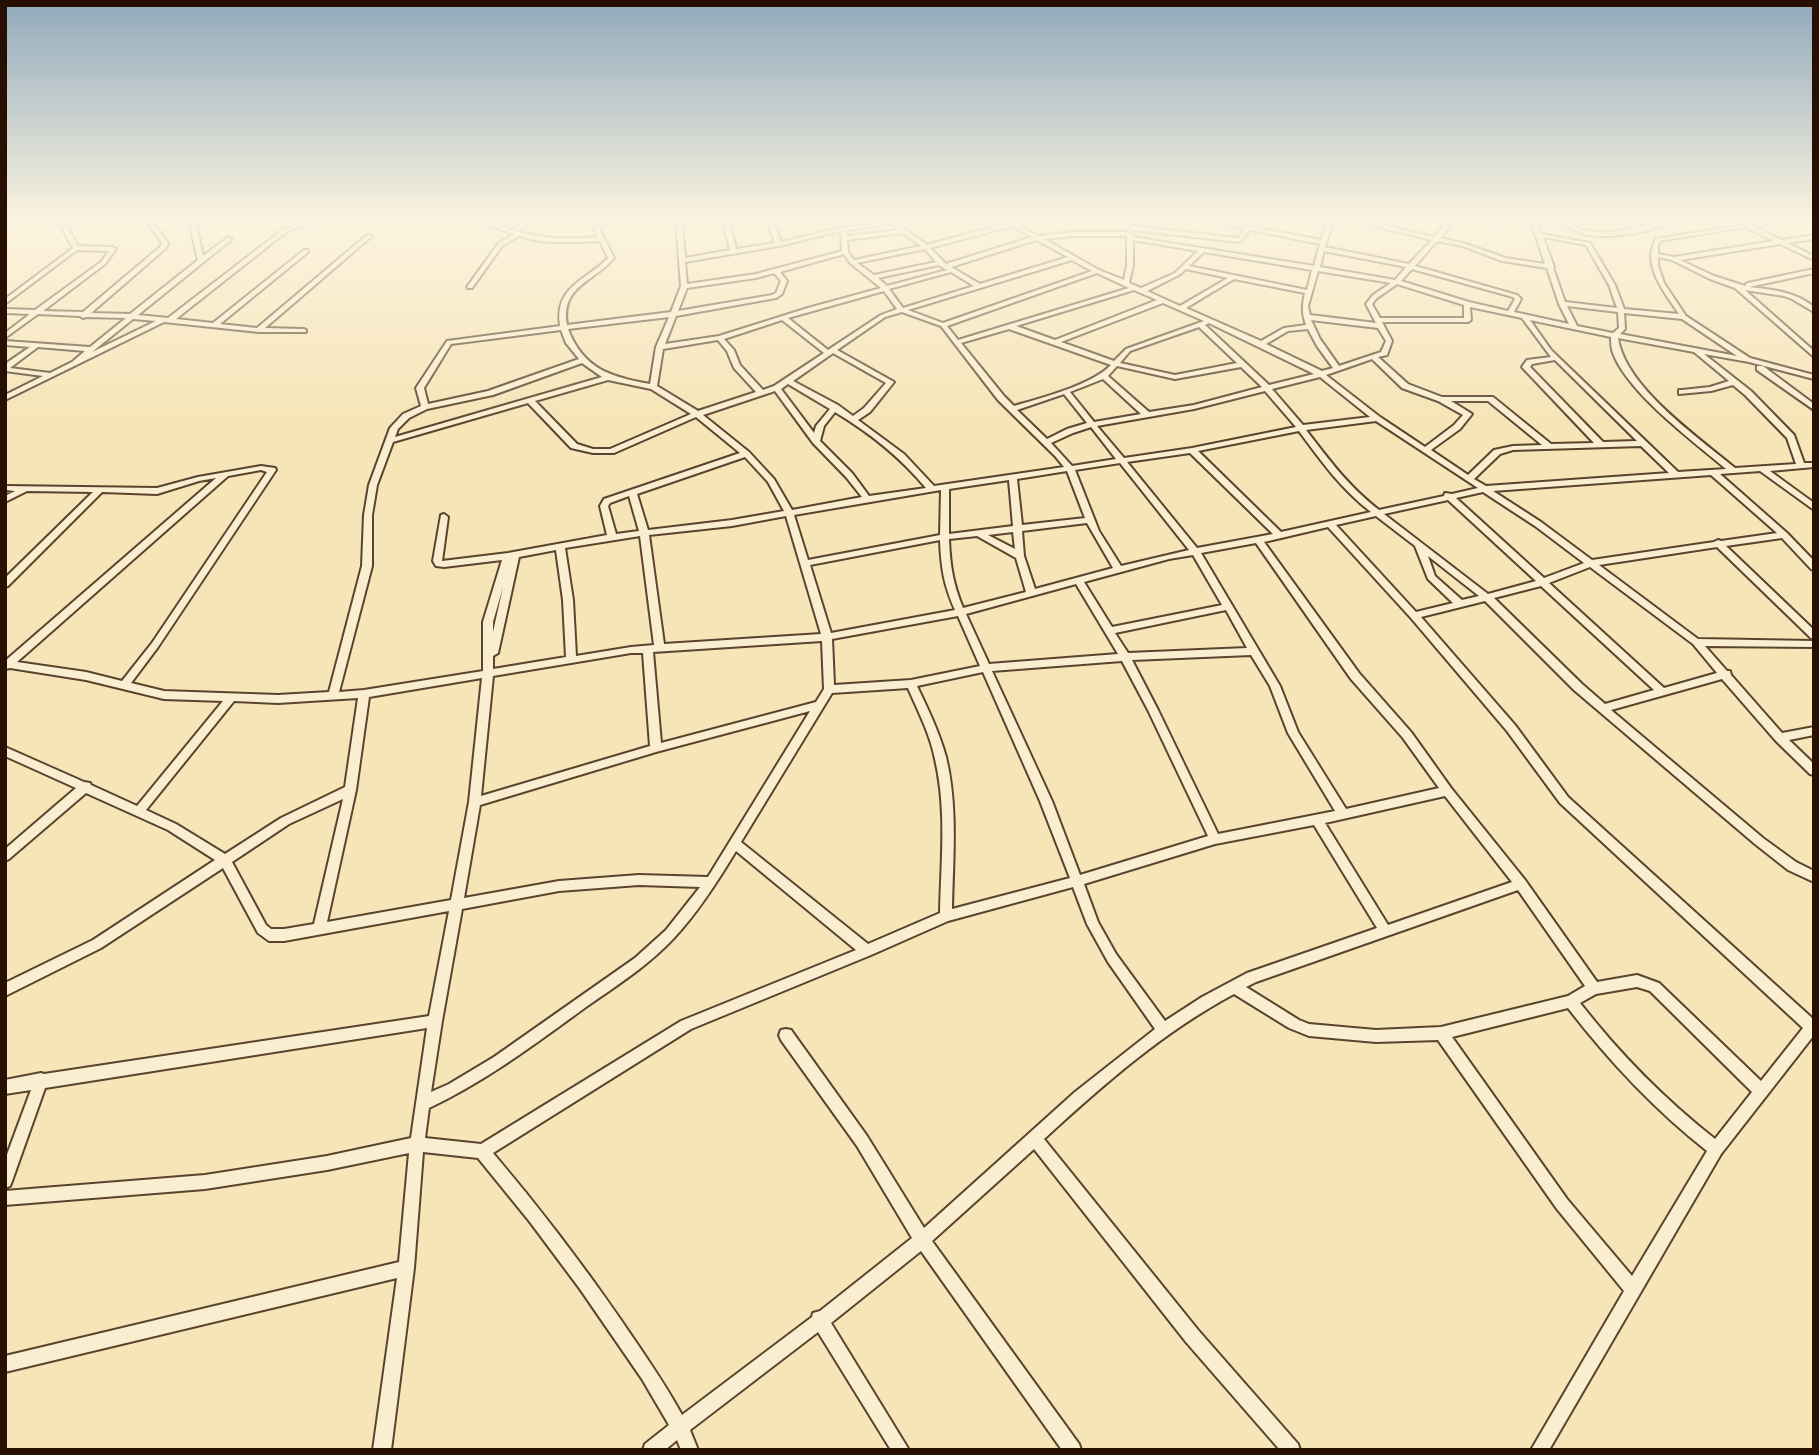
<!DOCTYPE html>
<style>
body{margin:0}
#map{position:relative;width:1819px;height:1455px;overflow:hidden;background:#f6e5b7;font-family:"Gentium Book Plus",serif}
canvas{display:block}
.frame{position:absolute;inset:0;border:7px solid #270f02;pointer-events:none}
</style>
<div id="map">
<canvas width="1819" height="1455"></canvas>
<div class="frame"></div>
</div>
<script>
const context = document.querySelector('canvas').getContext('2d');
context.lineJoin = 'round';
function stroke(path, color, width, dash) { context.strokeStyle = color; context.lineWidth = width; context.lineCap = dash ? 'butt' : 'round'; context.setLineDash(dash || []); context.stroke(path); }
function fillPath(path, color) { context.fillStyle = color; context.fill(path, 'evenodd'); }
const street = new Path2D(`
 M16 221H38C33 224 21 224 16 221Z
 M58 221H64L78 246 113 247 116 249 105 264 43 311 83 312 160 247 162 243 146 221H152L168 243 166 248 91 313 130 314 198 260 189 221H195L203 256 227 238H231V240L138 315 168 318 281 231 304 221H313L285 233 176 319 213 323 304 250H308V252L220 324 257 328 367 235 372 236 265 328 304 329 306 330V332H259L164 322 5 400V395L43 376 5 371V364L30 347 5 345V341L90 347 126 318 86 317 83 318 80 316 38 314 5 338V333L30 314 5 313V309L35 310 101 262 109 251 77 250 5 304V299L73 248ZM133 319 156 321 92 352ZM38 347 85 351 72 362 50 373 10 368Z
 M477 221H486L512 230 527 221H534L517 231C544 240 570 239 598 237L590 221H596L598 225 612 221H622L599 228 614 258C594 282 560 286 567 325L671 312 681 286 676 221H682L685 258 730 250 723 221H729L736 249 775 243 767 221H773L781 242 844 227 898 221V224L927 245 1007 223 1004 221H1012L1038 236 1074 232H1127L1130 230 1133 232V237L1314 266 1320 244 1250 230 1240 242 1131 230 1128 228 1131 226 1238 238 1245 229 1209 221H1222L1247 226 1251 221H1257L1253 227 1321 240 1327 221H1333L1325 247 1409 264 1432 240 1354 221H1366L1434 237 1445 225 1432 221H1455L1440 238 1466 244 1505 258 1545 264 1531 221 1567 223 1589 221 1573 226C1608 243 1640 221 1676 221 1654 231 1614 239 1590 235 1581 234 1574 229 1565 226 1556 224 1546 224 1538 223L1541 234 1590 243 1615 285 1624 309 1679 314C1665 293 1641 265 1656 239L1765 221H1781L1753 227 1782 240 1814 235V239L1787 243 1814 256V260L1780 244 1680 260 1714 276 1745 286 1746 284 1748 283 1814 269V273L1749 287C1773 290 1794 291 1814 307V312L1792 299 1784 296 1745 290 1814 351V357L1735 288 1710 279 1672 260 1658 257V266L1664 283 1686 316 1750 358 1814 375V379L1749 362 1704 354 1751 391 1794 435 1804 463H1814V467L1770 471 1814 503V510L1760 471 1720 474 1787 533 1814 561V570L1811 569 1782 538 1726 546 1814 630V639L1811 638 1717 547 1599 565 1698 639 1814 641V647L1705 646 1727 671H1730L1731 675 1782 733 1814 727V735L1789 740 1814 764V775L1810 774 1776 741 1722 679 1611 710 1763 838 1796 862 1814 871V882L1788 870 1755 844 1574 690 1485 601 1421 617 1515 725 1568 797 1812 1018H1814V1035L1721 1154 1549 1450H1531L1624 1291 1557 1209 1438 1040 1376 1042 1309 1036 1289 1028 1234 994C1163 1032 1103 1085 1044 1139L1198 1330 1298 1444 1300 1450H1280L1186 1342 1034 1149 932 1241 1079 1444 1081 1450H1062L921 1251 831 1323 909 1450H891L818 1332 690 1430 698 1450H681L677 1440 665 1450H643L645 1444 669 1425 642 1379 580 1289 530 1222 478 1158 423 1152 414 1268 391 1450H373L397 1278 5 1372V1356L399 1262 409 1153 327 1170 205 1189 5 1205V1191L205 1175 327 1156 411 1138 427 1028 45 1088 12 1181 10 1186 5 1188V1160L31 1090 5 1094V1080L41 1073 44 1074 429 1016 449 911 284 941H269L258 933 223 868 101 948 5 996V983L93 940 215 860 168 830 86 793 9 859 5 861V849L76 788 5 756V747L84 782 90 783 91 785 137 806 223 701 164 699 86 680 10 668 5 669V661L216 478 199 481 157 494 102 492 8 586 5 587V578L93 492 27 491 5 502V496L15 491 5 490V486L157 488 198 477 261 466 275 468 276 470 158 647 131 683 164 691 278 695 329 692 362 566 364 515 369 485 390 428 403 414 421 406 416 388 447 341 560 326C554 286 586 281 608 258L600 241C573 242 545 245 519 236L502 246 472 288H468L467 287 498 244 514 234ZM892 224 899 230 847 236V230ZM1012 226 1032 237 946 264 930 248ZM1746 227 1774 241 1674 257 1658 254V246L1660 241 1665 240ZM841 231 842 251 756 274 687 284 685 262 779 246ZM903 233 921 246 854 260 848 252 847 240ZM1074 236H1127V265L1124 280 1099 270 1044 239ZM1543 237 1586 245 1609 285 1617 308 1565 302 1553 268 1554 267ZM1036 240 1068 257 980 284 951 267ZM1133 240 1198 251 1175 273 1141 288 1129 283 1133 265ZM1437 241 1462 246 1502 261 1547 268 1559 304 1569 324 1514 312 1521 299 1517 295 1415 266ZM925 249 936 262 874 275 857 263ZM1324 251 1406 267 1395 280 1320 267ZM1204 252 1312 270 1307 290 1189 266ZM844 254 850 263 881 288 808 308 719 336 665 344 676 316 776 298 782 294 787 281 780 272ZM1072 260 1092 271 943 323 908 310ZM939 265 947 270 887 286 878 278ZM1186 269 1228 278 1180 306 1147 291 1179 275ZM1412 269 1513 297 1515 299 1508 311 1469 302 1401 281ZM1318 271 1391 283 1373 295 1366 304 1376 323 1310 315 1308 306ZM951 272 974 286 903 308 889 289ZM774 273 781 281 776 293 772 295 678 311 687 288 756 278ZM1097 273 1129 288 958 340 947 326ZM1234 279 1305 293C1302 306 1302 313 1306 325L1284 328 1261 341 1186 308ZM1397 284 1464 305V318H1380L1372 304 1377 298ZM1134 290 1157 300 1055 340 1016 326ZM884 291 897 309 881 315 828 350 788 318ZM1163 303 1204 321 1126 349 1114 361 1061 342ZM1567 306 1618 312 1619 328 1613 333 1577 326ZM1470 307 1522 318 1551 357 1527 360 1522 367 1594 443 1551 444 1493 397H1442L1408 384 1378 357 1387 355 1392 341 1382 322H1468L1471 320ZM902 312 941 326 998 400 1055 456 1064 467 934 486 904 454 858 420 870 412 894 382 837 350 885 317ZM1624 313 1682 319 1737 356 1620 334 1625 329ZM669 317 656 347 650 384C611 377 583 369 568 329ZM782 320 824 353 774 386 763 390 740 365 734 350 724 339ZM1311 320 1378 328 1386 341 1381 352 1339 366 1320 339ZM1530 320 1611 337C1611 342 1611 348 1613 353 1628 393 1693 441 1726 469L1678 472 1551 350ZM1209 323 1314 374 1269 385 1205 325ZM1199 327 1237 363 1175 375 1120 363 1130 351ZM1009 329 1111 365C1092 385 1041 398 1014 406L1004 396 961 343ZM1308 329 1317 346 1333 368 1322 371 1266 344 1288 331ZM561 330 566 343 579 359 488 391 428 404 424 388 451 344ZM1618 338 1694 352 1729 381 1710 387 1682 390H1679V394L1711 391 1733 385 1745 395 1787 438 1796 464 1735 468C1698 437 1625 387 1618 338ZM718 340 727 351 734 368 756 392 698 411 657 386 663 349ZM833 353 886 383 864 408 853 416 838 405 793 381ZM1372 359 1402 388 1438 401 1463 415 1454 425 1425 447 1380 417 1326 375ZM1555 360 1637 441 1603 442 1530 367 1532 364ZM582 363 602 377 395 437 398 429 409 418 427 409 493 395ZM1117 366 1175 379 1241 367 1262 387 1194 405 1149 412 1108 376ZM1320 377 1370 417 1303 425 1272 389ZM1103 379 1141 414 1094 422 1070 392ZM608 380 651 389 691 414 610 449H593L577 444 535 401ZM788 384 830 409 816 426 814 433 781 389ZM775 391 813 443 846 477 862 497 792 510 774 479 749 452 703 415ZM1265 391 1296 427 1192 448 1124 458 1097 426 1194 409ZM1064 394 1087 423 1067 429 1047 439 1017 410ZM1451 401H1488L1542 445 1513 446 1494 450 1468 475 1431 450 1460 429 1472 414ZM528 403 571 448 593 453H614L696 417 740 453 604 499 600 506 607 535 508 553 442 561 448 517 444 514 441 515 433 561 436 566 444 567 502 560 483 622V671L364 690 339 692 372 566V515L377 485 393 442ZM835 412C870 433 900 457 926 488L869 496 852 473 820 441 824 426ZM1376 421 1478 488 1452 494 1445 493 1444 496 1379 510C1348 486 1330 461 1306 430ZM1091 427 1116 459 1072 466 1051 443 1073 433ZM1299 431C1321 461 1341 489 1371 512L1281 532 1198 451ZM1641 446 1669 473 1486 486 1474 479 1500 454 1513 450ZM1190 453 1273 534 1197 548 1127 462ZM745 457 768 482 784 511 732 520 648 530 637 494ZM1120 463 1189 550 1121 566 1099 531 1075 470ZM261 470 267 472 152 643 122 681 86 672 17 662 228 476ZM1067 471 1085 518 1022 525 1017 479ZM1711 475 1777 533 1721 541 1718 540 1714 542 1592 560 1541 522 1493 491ZM1009 480 1013 526 949 534V489ZM941 490 940 535 808 560 794 515ZM1483 492 1535 526 1584 563 1544 578 1456 498ZM629 496 639 531 616 534 608 506 610 503ZM1448 500 1536 581 1488 594 1384 514ZM786 516 821 634 664 644 649 535 732 526ZM1376 516 1415 546 1428 579 1453 603 1416 612 1336 525ZM1087 523 1113 568 1035 589 1024 556 1022 531ZM1328 527 1411 618 1507 731 1560 803 1803 1028 1761 1081 1659 983 1637 975 1597 982 1525 880 1451 788 1411 732 1359 673 1264 542ZM1013 532 1015 549 988 535ZM640 536 654 645 631 647 576 656 573 600 565 548ZM977 536 1016 558 1026 592 963 608C953 584 950 565 949 539ZM940 540C941 568 944 585 955 610L831 633 810 565ZM1256 543 1351 679 1403 738 1439 788 1346 809 1298 732 1280 686 1201 553ZM556 550 563 600 566 657 493 669V656L498 653 519 557ZM1193 555 1222 605 1112 627 1084 582 1169 559ZM1428 556 1479 596 1462 600 1435 576ZM1590 567 1693 644 1717 673 1664 688 1549 583ZM1076 584 1118 654 989 664 966 614ZM1541 586 1654 690 1605 704 1582 684 1494 598ZM503 587 493 632V622ZM1226 610 1247 648 1128 653 1115 633ZM958 616 980 666 911 680 834 685 832 639ZM822 641 824 689 816 702 661 743 653 652ZM631 653H643L650 746 481 796 493 676ZM1251 655 1270 686 1288 733 1335 811 1218 834 1158 710 1132 660ZM1122 661 1148 710 1208 836 1080 875 1052 801 992 671ZM983 672 1040 801 1070 878 952 909C953 859 958 806 946 757 939 732 928 709 917 686ZM482 678 469 802 451 900 327 922 356 790 369 697ZM908 688C918 711 930 734 935 759 947 810 941 862 940 913L868 944 741 842 832 693ZM358 698 345 787 281 818 225 854 176 824 146 810 234 701 278 703ZM810 711 708 877 639 875 559 881 464 898 480 805 656 752ZM1445 796 1512 882 1388 925 1325 823ZM343 799 314 924 284 929H271L266 925 232 862 289 824ZM1314 825 1377 928 1247 973 1202 997 1165 1021 1116 954 1098 922 1084 884 1215 844ZM736 851 856 950 681 1021 481 1144 425 1138 429 1108C486 1081 535 1044 586 1007 616 986 649 965 674 938 698 912 718 881 736 851ZM639 885 700 887 666 930 635 958 494 1057 449 1084 431 1092 442 1021 462 909 559 891ZM1073 887 1087 924 1108 962 1155 1029 1075 1092 924 1228 867 1136 791 1030 786 1029 781 1030 779 1035 781 1040 857 1146 912 1238 820 1311 813 1313 812 1317 682 1415C664 1382 642 1351 621 1320 581 1262 538 1206 493 1153L691 1029 871 955 948 921ZM1518 890 1585 986 1568 996 1441 1027 1376 1030 1309 1024 1299 1020 1246 987 1256 982ZM1637 987 1650 991 1752 1092 1715 1139C1664 1099 1620 1054 1580 1003L1596 994ZM1568 1008C1609 1061 1654 1109 1707 1151L1632 1276 1567 1199 1452 1037Z
 M1483 221H1505L1499 226Z
 M1757 366H1763L1814 404V410L1757 370Z`);
stroke(street, '#5b442f', 4);
fillPath(street, '#f9eed0');
const sky = context.createLinearGradient(0, 0, 0, 425);
sky.addColorStop(0, '#91aabc');
sky.addColorStop(0.52, '#fbf3df');
sky.addColorStop(1, '#fbf3df00');
context.fillStyle = sky;
context.fillRect(0, 0, 1819, 425);
</script>
